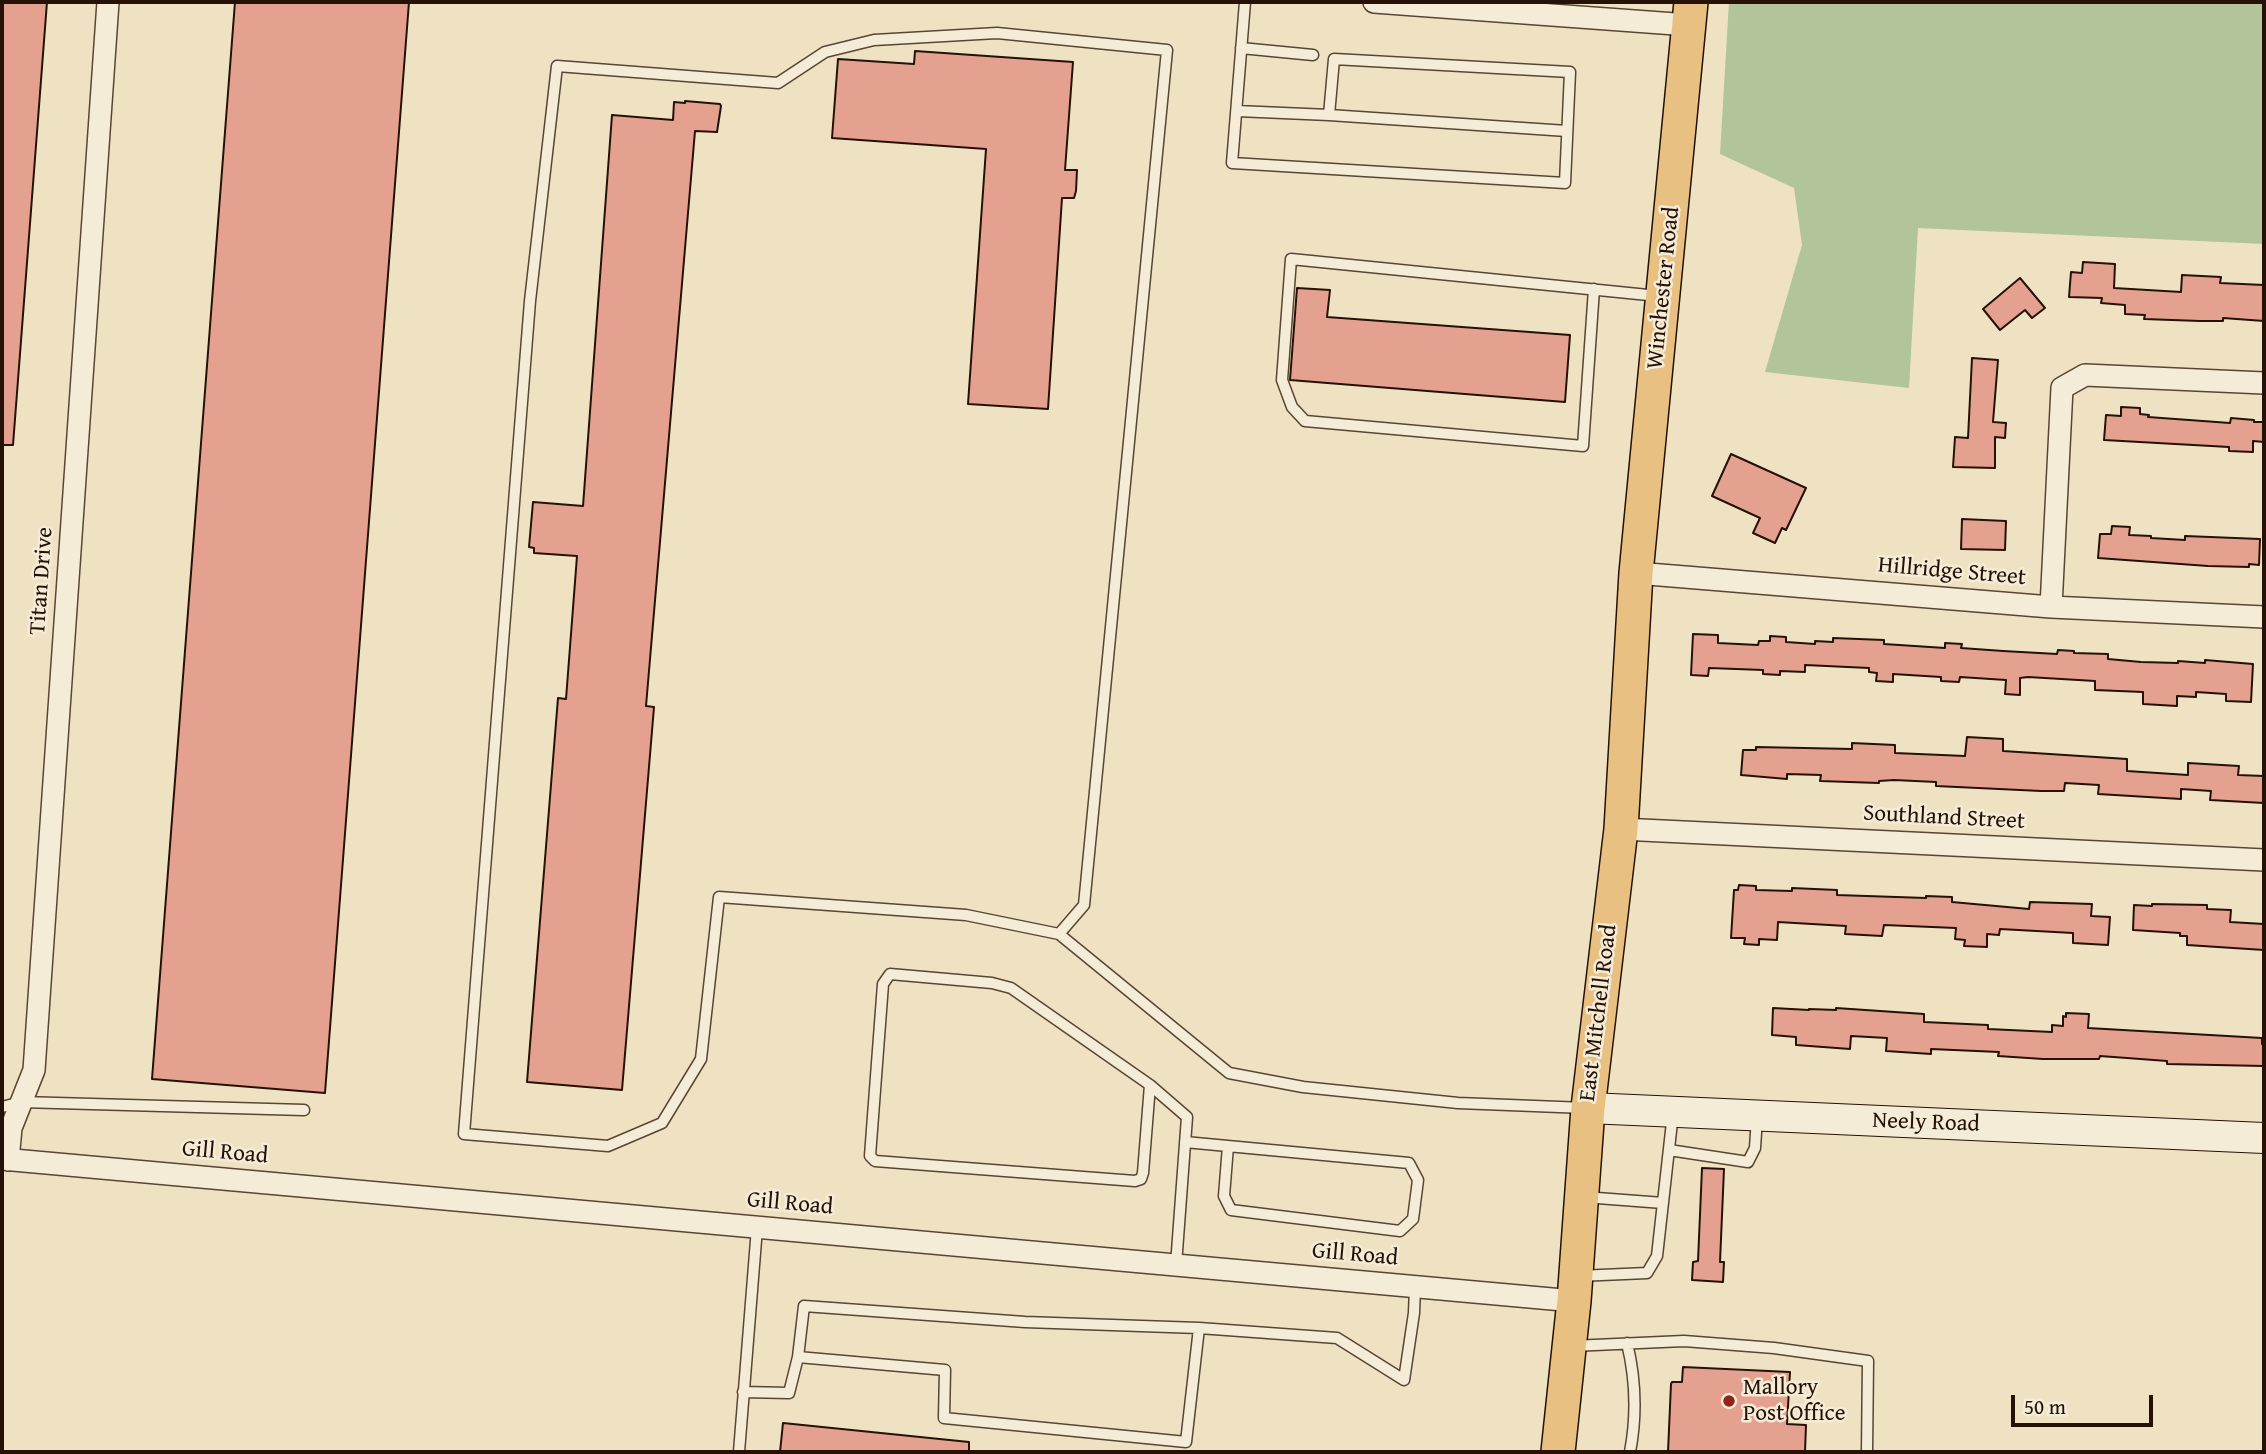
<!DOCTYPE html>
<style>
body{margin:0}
#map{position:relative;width:2266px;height:1454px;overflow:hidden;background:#efe2c3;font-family:"Gentium Book Plus",serif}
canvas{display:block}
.frame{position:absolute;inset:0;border:4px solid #251105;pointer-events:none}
.scale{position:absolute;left:2011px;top:1395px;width:142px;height:32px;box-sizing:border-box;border:4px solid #251105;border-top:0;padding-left:9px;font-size:21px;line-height:24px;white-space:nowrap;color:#251105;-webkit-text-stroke:5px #f5ecd8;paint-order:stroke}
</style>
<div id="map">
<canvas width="2266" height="1454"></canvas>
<div class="frame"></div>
<div class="scale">50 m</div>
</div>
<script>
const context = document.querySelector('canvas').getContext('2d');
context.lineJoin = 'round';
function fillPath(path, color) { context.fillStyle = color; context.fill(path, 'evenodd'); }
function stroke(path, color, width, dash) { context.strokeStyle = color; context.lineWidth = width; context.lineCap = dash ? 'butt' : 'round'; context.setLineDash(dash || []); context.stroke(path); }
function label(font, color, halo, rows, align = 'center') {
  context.font = font + ' "Gentium Book Plus",serif'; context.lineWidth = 5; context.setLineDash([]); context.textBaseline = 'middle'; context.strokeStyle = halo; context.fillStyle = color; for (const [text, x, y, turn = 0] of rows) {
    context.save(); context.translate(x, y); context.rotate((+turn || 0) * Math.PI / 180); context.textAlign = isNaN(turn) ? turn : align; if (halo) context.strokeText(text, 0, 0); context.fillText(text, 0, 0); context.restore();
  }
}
fillPath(new Path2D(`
 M1729 2H2264V244L1918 228 1909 388 1765 372 1802 245 1794 188 1720 154Z`), '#b2c499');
const building = new Path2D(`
 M2 2H47L13 445H2Z
 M235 2H409L325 1093 152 1079Z
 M915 51 1073 62 1065 170H1077L1076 191 1074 198H1062L1048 409 968 404 986 149 832 138 838 59 914 64Z
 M685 101 720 104 721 106 717 132 695 131 646 706 654 707 622 1090 527 1082 558 698 566 699 577 556 534 553V548L529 547 533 502 583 506 612 115 673 120 674 102 685 103Z
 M2083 262 2115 264 2114 288 2181 292 2182 275 2221 277 2220 283 2264 285V321L2223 318V321H2200L2144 319 2145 315 2125 314V305L2101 303 2102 298 2069 297 2071 272 2082 273Z
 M2020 278 2045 308 2032 318 2025 310 2000 330 1983 309Z
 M1297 288 1330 290 1327 317 1570 335 1565 402 1290 380Z
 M1972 358 1998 360 1993 422 2006 423 2005 438 1995 437V468L1953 467 1955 437 1968 438Z
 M2121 407 2140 408V414L2149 415 2148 417 2230 423 2231 418 2254 420V422H2264V442L2253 441V452L2229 451V447L2104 440 2106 415 2121 416Z
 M1731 454 1806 488 1786 530 1782 528 1775 543 1753 533 1760 518 1712 496Z
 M1962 519 2006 521 2005 550 1961 549Z
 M2112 526 2130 527 2129 535 2151 536V538L2185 540V536L2260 539 2259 565 2249 564V567L2208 566 2098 558 2100 534H2111Z
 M1693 634 1718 635V643L1758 645 1759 641H1770V636L1786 637V642L1815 644V641L1833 642V638L1884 640V644L1945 648V643L1962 644 1961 648 2003 651 2057 654 2058 650 2074 651V653L2108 654V659L2141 662 2178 663V661L2205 663V660L2253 664 2251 702 2226 701V694L2196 692V697L2177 696V706L2143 704V692L2095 690V681L2028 677 2020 678V695L2005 694 2006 680 1960 677 1959 682 1941 681V677L1893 674V682L1876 681 1877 673 1869 672V668L1805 665V672L1780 671V675L1763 674V670L1709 668 1708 676 1691 675Z
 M1967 737 2003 739V751L2127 759V771L2188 775V763L2239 766 2238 775 2264 776V803L2210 800 2211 791 2181 789V799L2098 794 2099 785 2065 783 2064 791H2041L1936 786V782L1894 780 1879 781V783L1820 781 1821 775 1787 774V779L1741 775 1743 750H1756V747L1852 749V743L1895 745V753L1965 756Z
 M1739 885 1756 886V890L1792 891V888L1837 890V895L1926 898V896L1952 897V902L2029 909 2030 902 2092 904 2091 916 2110 917 2108 945 2073 943V933L2000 929 1999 935 1987 934V947L1964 946 1965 940 1955 939 1956 928 1884 925 1882 936 1845 934 1846 926 1778 922 1777 940 1759 939V945L1744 944 1745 938H1731L1734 890H1738Z
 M2152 904 2207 905V909L2231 910 2230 922 2264 924V950L2187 945V936H2180V933L2133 930 2134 905 2152 906Z
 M1773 1008 1809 1010V1009L1836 1010V1008L1924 1014V1022L1988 1025V1029L2052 1032V1025L2063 1026V1016L2066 1017V1013L2089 1014 2088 1028 2262 1038V1044L2264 1045V1066L2167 1064V1061L2100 1056 2099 1059H2043L1998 1056 1999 1052 1931 1049V1054L1886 1051 1887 1038 1851 1036 1850 1049 1796 1045V1037L1772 1035Z
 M1702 1168 1724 1169 1720 1262H1724L1723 1282 1692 1280 1693 1262 1698 1261Z
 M1683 1367 1790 1372 1787 1424 1806 1425 1805 1452H1668L1671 1384 1672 1382H1682Z
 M783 1423 969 1442V1452H780Z`);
fillPath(building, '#e5a190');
stroke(building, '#251105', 2);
const lane = new Path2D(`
 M1241 48 1313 55
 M1237 111 1329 115 1334 59 1570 72 1565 183 1232 163 1245 2
 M1329 115 1567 131
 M1594 289 1583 446 1305 421 1292 407 1282 380 1291 259 1658 296
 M1059 934 1084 905 1167 50 997 33 874 40 825 52 778 83 557 66 530 301 464 1134 608 1146 662 1123 701 1059 719 897 966 915 1059 934 1229 1073 1303 1087 1458 1103 1585 1108
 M1150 1085 1143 1173 1141 1179 1135 1181 875 1161 870 1156 883 984 890 974 992 983 1011 988 1150 1085 1187 1117 1176 1265
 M2 1107 21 1102 304 1110
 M1185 1142 1409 1163 1418 1180 1413 1219 1400 1231 1231 1210 1224 1196 1228 1146
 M1669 1150 1748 1162 1755 1148 1757 1117
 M1584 1197 1663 1203
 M1578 1276 1647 1273 1657 1256 1673 1113
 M1627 1343C1636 1380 1637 1415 1630 1452
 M1572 1346 1684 1341 1774 1348 1868 1361 1867 1452
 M798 1357 804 1306 1025 1322 1199 1328
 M743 1392 789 1393 798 1357 945 1370 944 1418 1186 1442 1199 1328 1337 1338 1404 1380 1414 1313 1415 1287
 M739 1452 757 1228`);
const street = new Path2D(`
 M1374 2 1689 25
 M1636 573 2051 607 2264 617
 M2051 607 2062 388 2085 375 2264 383
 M1621 829 2264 860
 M2 1159 1574 1301
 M8 1160 11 1128 34 1070 108 2`);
const secondary = new Path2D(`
 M1588 1108 2264 1138`);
const primary = new Path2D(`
 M1558 1452 1574 1301 1588 1108 1621 829 1636 573 1691 2`);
stroke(lane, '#584534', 13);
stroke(street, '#584534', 24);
stroke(secondary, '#251105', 32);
stroke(primary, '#251105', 36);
stroke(lane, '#f5ecd8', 10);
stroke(street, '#f5ecd8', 21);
stroke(secondary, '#f5ecd8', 30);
stroke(primary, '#e8c182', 33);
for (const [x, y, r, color] of [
 [1729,1401,7,"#8f2418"]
]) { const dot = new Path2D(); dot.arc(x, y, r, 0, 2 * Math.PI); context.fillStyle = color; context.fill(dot); stroke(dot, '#f5ecd8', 2.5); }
label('23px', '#251105', '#f5ecd8', [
 ["Winchester Road",1664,288,-84],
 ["Hillridge Street",1952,572,5],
 ["Titan Drive",42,581,-86],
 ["Southland Street",1944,818,3],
 ["East Mitchell Road",1599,1013,-83],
 ["Neely Road",1926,1123,2],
 ["Gill Road",225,1153,5],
 ["Gill Road",790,1204,5],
 ["Gill Road",1355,1255,5]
]);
label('23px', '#251105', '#f5ecd8', [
 ["Mallory",1743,1388],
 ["Post Office",1743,1414]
], 'left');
</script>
